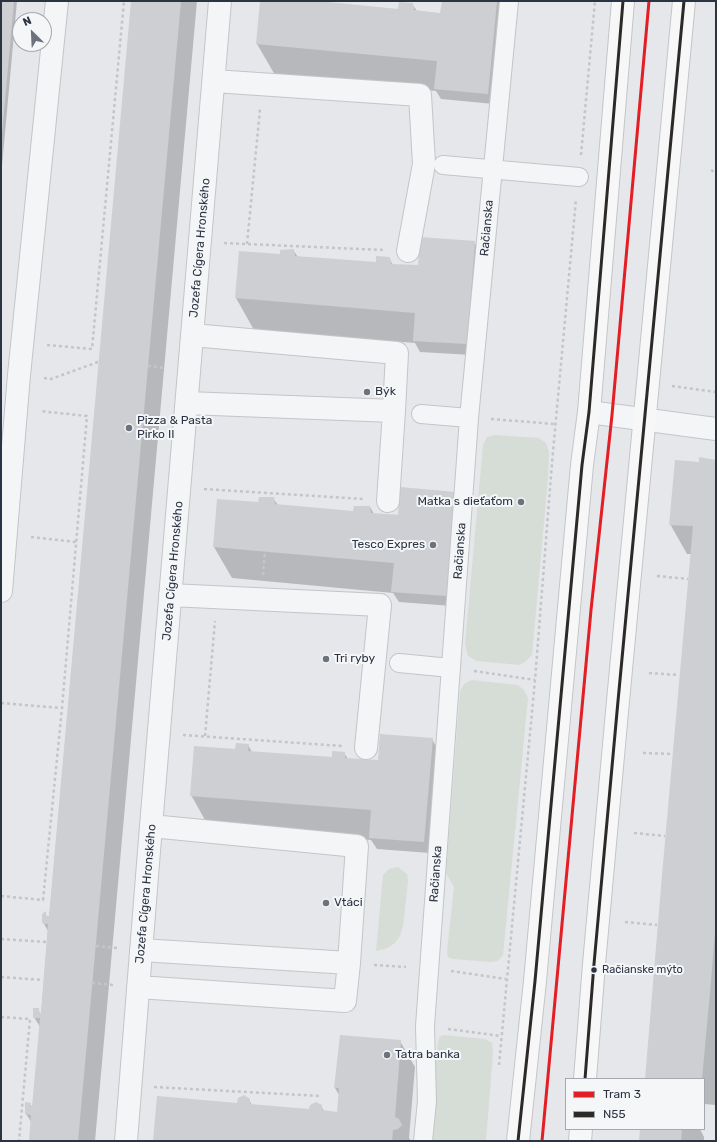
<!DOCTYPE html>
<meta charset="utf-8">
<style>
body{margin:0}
#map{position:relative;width:717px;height:1142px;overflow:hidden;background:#e5e7ea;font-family:Rubik,sans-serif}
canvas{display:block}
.frame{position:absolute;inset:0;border:2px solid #2c3443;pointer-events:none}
.legend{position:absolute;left:565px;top:1078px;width:140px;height:52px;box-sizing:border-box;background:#f4f6f8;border:1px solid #a4a8b0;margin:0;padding:5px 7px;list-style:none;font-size:12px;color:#2c3443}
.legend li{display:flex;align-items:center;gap:8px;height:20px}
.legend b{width:20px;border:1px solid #a4a8b0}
.north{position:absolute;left:12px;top:12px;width:40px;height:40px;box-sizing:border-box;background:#f4f6f8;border:1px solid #a4a8b0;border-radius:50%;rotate:336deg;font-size:11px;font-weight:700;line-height:16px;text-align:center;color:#2c3443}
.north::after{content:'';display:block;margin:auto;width:14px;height:18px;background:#6d737d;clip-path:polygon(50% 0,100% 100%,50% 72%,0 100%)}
</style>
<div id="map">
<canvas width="717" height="1142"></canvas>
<div class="frame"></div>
<ul class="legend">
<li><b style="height:5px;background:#e31e24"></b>Tram 3</li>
<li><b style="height:5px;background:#2b2a29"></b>N55</li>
</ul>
<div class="north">N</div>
</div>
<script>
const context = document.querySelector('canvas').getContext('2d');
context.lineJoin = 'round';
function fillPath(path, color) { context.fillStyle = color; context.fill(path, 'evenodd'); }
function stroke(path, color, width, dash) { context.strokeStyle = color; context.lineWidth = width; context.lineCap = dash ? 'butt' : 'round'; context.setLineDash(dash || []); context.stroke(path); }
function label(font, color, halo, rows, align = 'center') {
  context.font = font + ' Rubik,sans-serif'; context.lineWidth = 4; context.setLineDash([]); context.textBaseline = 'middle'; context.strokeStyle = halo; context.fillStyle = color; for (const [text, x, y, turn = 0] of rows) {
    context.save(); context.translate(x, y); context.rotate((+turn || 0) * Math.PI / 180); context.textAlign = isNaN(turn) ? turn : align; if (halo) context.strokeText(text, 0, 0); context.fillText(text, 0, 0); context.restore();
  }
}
fillPath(new Path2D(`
 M495 435 539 438 546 443 549 452 548 478 532 655 526 661 520 665 477 661 468 656 465 644 483 445 487 437Z
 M472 680 518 685 524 690 528 698 503 955 498 961 491 962 453 959 448 957 447 951 454 887 446 873 460 691 464 684Z
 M398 867 407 874 408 881C407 890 406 899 405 909 403 930 402 947 376 951L383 875 389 869Z
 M444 1035 485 1039 492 1043 493 1052 486 1141H428L438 1042 439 1037Z`), '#d6ddd6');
fillPath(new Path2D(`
 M1 1H17L1 177Z
 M132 1H197L95 1141H30L32 1123 26 1114 30 1104 33 1109 40 1027 34 1017 38 1009 41 1015 48 931 43 922 45 913 49 920Z
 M261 1H319L320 3 399 10 412 4 417 11 441 14 443 1H503L494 104 441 99 436 91 275 75 257 44Z
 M474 242 481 253 472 355 420 352 415 343 254 330 236 298 240 252 281 255 293 250 298 257 377 263 389 258 393 265 420 267Z
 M716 461V1105L704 1104V1079H646L691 554H687L670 524 700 463Z
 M455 493 452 606 399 602 393 593 232 578 214 547 259 503 273 498 278 505 354 512 370 507 374 514 399 515Z
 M432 739 438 750 430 853 377 849 371 840 209 827 191 795 236 750 248 745 252 752 333 758 344 753 348 759 380 761Z
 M400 1041 415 1067 409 1138 411 1141H154L249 1100 252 1105 310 1110 321 1106 324 1111 338 1113 339 1095 335 1088Z
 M641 1129H700L704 1137V1141H640Z`), '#0003');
fillPath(new Path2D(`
 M1 1H14L2 133 1 132Z
 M131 1H181L78 1141H29L31 1115 25 1114V1102L31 1103 30 1107H32L40 1018H33V1008H39V1012L41 1013 48 924 42 923V914L46 911V916H49Z
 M260 1H318L398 9 399 2 413 3 414 10 440 13 442 1H497L488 94 434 89 437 61 256 44Z
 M420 237 475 241 467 344 413 341 415 313 235 298 239 251 280 254V250L294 249 295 256 376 262V256L390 257 391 264 418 265Z
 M699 457 716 460V919L711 981 702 1079H645L662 875 693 526 669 525 675 460 699 462Z
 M400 487 456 492 447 596 391 592 394 563 213 547 217 499 258 502 259 497H274L275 504 353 511 354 506H370L371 513 398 515Z
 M380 734 433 738 424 842 369 838 371 810 190 796 194 746 235 749 236 743 249 744 248 751 332 757V751L345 752V758L378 760Z
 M340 1035 401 1040 395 1117 399 1119 402 1125 398 1129 393 1130 392 1141H153L157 1096 237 1103 238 1098 244 1095 250 1099V1104L309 1109 310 1105 316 1102 322 1105V1110L337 1112 339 1088H334Z
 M640 1129H682L681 1141H639Z`), '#cdcfd2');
const pedestrian = new Path2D(`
 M443 165 579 177
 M421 414 469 418
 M399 663 451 668
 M423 1141 427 1101 425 1026 469 418 509 1`);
const minor = new Path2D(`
 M214 81 420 95 424 164 408 251
 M192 335 397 353 394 411 388 501
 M187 403 394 411
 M589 412 716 429
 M1 591 19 375 57 1
 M170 595 380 605 366 748
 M141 950 349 963
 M138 987 345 1001 349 963 357 846 151 826
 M126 1141 151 826 220 1`);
const secondary = new Path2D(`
 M585 1079 594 964 618 701 684 1
 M518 1141 535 981 582 465 589 412 623 1
 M580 1141 581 1129`);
stroke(pedestrian, '#c3c5c8', 20);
stroke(minor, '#c3c5c8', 24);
stroke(secondary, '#c3c5c8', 24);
stroke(new Path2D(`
 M581 155 595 1
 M711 170 716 173
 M224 243 383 250
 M247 244 260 109
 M47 345 92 349 124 1
 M148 366 165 368
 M44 378 51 379 98 362
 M672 386 716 392
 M491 419 555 424
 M204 489 363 499
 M31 537 76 542
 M263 575 265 552
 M657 576 688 579
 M474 671 535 680
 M649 673 679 675
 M1 703 62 708
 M183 735 342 746
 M205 736 215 621
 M643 753 672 754
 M634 833 665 836
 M1 896 43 900 62 708 87 416 40 411
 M625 922 657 925
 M1 939 46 942
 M96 946 117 948
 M374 965 406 967
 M451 971 506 979
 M1 977 43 980
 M92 983 114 985
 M1 1017 30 1019 19 1141
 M448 1029 501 1036
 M499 1065 535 680 552 463 576 199
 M154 1087 320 1096`), '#c4c5c9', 2.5, [3, 3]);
stroke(pedestrian, '#f4f5f6', 18);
stroke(minor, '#f4f5f6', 22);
stroke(secondary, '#f7f7f8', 22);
stroke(new Path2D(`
 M585 1079 594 964 618 701 684 1
 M518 1141 535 981 582 465 589 412 623 1`), '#2b2a29', 3);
stroke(new Path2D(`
 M542 1141 591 610 612 415 649 1`), '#e31e24', 3);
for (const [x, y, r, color] of [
 [367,392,4,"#6d737d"],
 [129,428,4,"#6d737d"],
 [521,502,4,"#6d737d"],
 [433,545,4,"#6d737d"],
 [326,659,4,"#6d737d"],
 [326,903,4,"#6d737d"],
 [594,970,3.5,"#2c3443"],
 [387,1055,4,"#6d737d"]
]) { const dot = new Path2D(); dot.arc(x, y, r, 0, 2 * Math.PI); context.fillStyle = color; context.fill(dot); stroke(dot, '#f4f6f8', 1.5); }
label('11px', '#2c3443', '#f4f6f8', [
 ["Račianske mýto",602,970]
], 'left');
label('12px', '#2c3443', '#f4f6f8', [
 ["Račianska",487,228,-85],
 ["Jozefa Cígera Hronského",200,248,-85],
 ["Račianska",460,551,-86],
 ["Jozefa Cígera Hronského",173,571,-85],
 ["Račianska",436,874,-86],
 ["Jozefa Cígera Hronského",146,894,-85]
]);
label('12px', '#2c3443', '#f4f6f8', [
 ["Býk",375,392],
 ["Pizza & Pasta",137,421],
 ["Pirko II",137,435],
 ["Matka s dieťaťom",513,502,"right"],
 ["Tesco Expres",425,545,"right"],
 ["Tri ryby",334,659],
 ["Vtáci",334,903],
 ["Tatra banka",395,1055]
], 'left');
</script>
